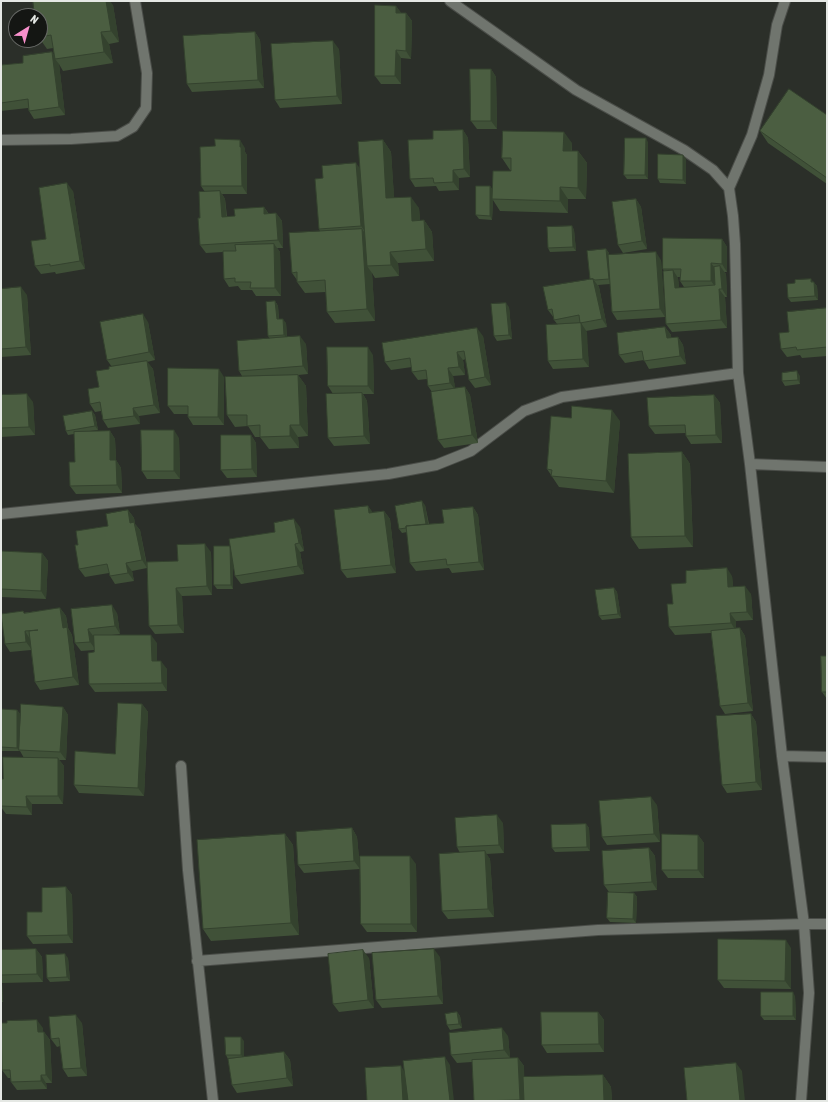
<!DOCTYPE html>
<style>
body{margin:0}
#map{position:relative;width:828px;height:1102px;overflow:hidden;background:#2b2f29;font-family:"Asap Condensed",sans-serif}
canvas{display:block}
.frame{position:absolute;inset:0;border:2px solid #e5e8e4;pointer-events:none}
.north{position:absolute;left:8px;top:8px;width:40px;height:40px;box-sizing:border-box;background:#141613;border:1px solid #686a67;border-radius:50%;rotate:37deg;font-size:11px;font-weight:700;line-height:16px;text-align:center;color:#e5e8e4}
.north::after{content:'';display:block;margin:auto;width:14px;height:18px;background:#f890cc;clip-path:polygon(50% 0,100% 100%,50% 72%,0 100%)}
</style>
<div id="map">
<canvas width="828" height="1102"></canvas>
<div class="frame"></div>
<div class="north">N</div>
</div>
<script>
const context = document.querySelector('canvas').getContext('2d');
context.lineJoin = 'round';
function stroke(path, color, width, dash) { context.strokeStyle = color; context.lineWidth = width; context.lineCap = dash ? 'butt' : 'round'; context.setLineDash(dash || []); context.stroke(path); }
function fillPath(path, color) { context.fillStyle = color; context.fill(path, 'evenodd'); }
const minor = new Path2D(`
 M450 1 576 90 684 150 713 170 729 188 733 216 735 244 738 373 750 464 782 756 804 924 809 993 801 1101
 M1 140 71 139 117 136 133 127 146 108 147 73 135 1
 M729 188 752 135 769 75 777 25 785 1
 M750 464 827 467
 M1 514 254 488 388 474 436 465 471 451 524 411 562 397 738 373
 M782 756 827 757
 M181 766 188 870 213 1101
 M197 961 598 930 804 924H827`);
stroke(minor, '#4a4d48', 12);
stroke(minor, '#70756e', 10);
fillPath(new Path2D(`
 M113 5 119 42 109 44 113 63 63 71 59 64 65 115 34 119 29 111 28 108 1 111V65L23 63 52 52 54 55 53 48 47 49 40 39V16Z
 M396 6 401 13H406L412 21 411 59 401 58V84H381L375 76Z
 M255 32 260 40 264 88 192 92 187 84Z
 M339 49 342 104 280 108 275 100Z
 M491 69 496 77 497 129H477L471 121Z
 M827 115V184L768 143 760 131Z
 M463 130 468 138 470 177 459 178V190L439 191 436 186 415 187 410 179 433 139Z
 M383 140 391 152 394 198 419 208 420 221 424 220 432 232 434 261 398 263 399 276 375 278 372 273 375 321 335 323 327 312 326 292 305 293 297 282V280L292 273 320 231 319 229 323 178 360 169Z
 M648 142V179H627L624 175Z
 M572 143V151H578L587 163 586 199H568V213L500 211 493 200 492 220 479 219 476 215 490 186 492 189 511 171V170H510L502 158Z
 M245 148V152L247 155V194H222L225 199 227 216H235L264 207 269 214 276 213 282 221 283 248H277L280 252 281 296H256L252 290H241L238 286 229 287 224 279 223 252 206 253 200 245 205 192 201 186Z
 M686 159V184L660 183 658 179Z
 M73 191 85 269 56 274 55 272 41 274 35 266 46 239Z
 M636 199 641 207 647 249 623 253 618 245Z
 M572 226 574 230 576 251 550 252 548 248Z
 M722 239 727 247V272H724L726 274 727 297H725L727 328 672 332 666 324 664 271 663 269ZM677 277H680V281L684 287 679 288 678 278Z
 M606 249 609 253V255L661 260 665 317 617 320 612 312 610 284 598 285 599 287 607 327 586 331 589 367 553 369 548 361 558 325 554 320V318L548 310 590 279Z
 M813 282 817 286 818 300 791 302 788 298Z
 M1 289 27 295 31 355 1 357Z
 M275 301 278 306 279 319 286 323 287 337 306 344 308 374 298 375 306 386 308 436 298 437 299 448 269 449 260 437H255L248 426 235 427 227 415 242 376 239 371 270 339 268 336Z
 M509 307 512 339 497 341 494 336Z
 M827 308V356L802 358 800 355 787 357 781 349 789 332Z
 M148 322 155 360 147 362 153 369 160 413 139 416 140 424 108 428 103 420 101 411 95 412 90 404 109 369 112 367 107 360Z
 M665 327 671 335V337H678L683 345 686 364 649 369 644 360 625 363 619 355Z
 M483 336 491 385 475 388 469 380 466 359 463 360 465 375 453 376 455 388 465 387 470 395 478 443 444 448 438 440 432 392 428 386 427 379 418 380 412 372V367L391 370 385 362Z
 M373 355 374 394H363L367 401 370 444 334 446 328 438 333 394 328 386Z
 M800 376V384L785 386 782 381Z
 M224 377V425H193L188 417V414H174L168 406Z
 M1 395 33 402 35 435 1 437Z
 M714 395 720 403 722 443 691 444 686 436V433L655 434 649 426Z
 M92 411 95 415 98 430 90 431H110L115 439 116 460 121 468 122 493 76 494 70 486 75 462 74 434 68 435 66 431Z
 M571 418 620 421 614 493 559 487 547 469Z
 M251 435 256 443 257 477 227 478 221 470Z
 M179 438 180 479H147L142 471Z
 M682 452 690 464 693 547 639 549 631 537Z
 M425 505 429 524 444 523 473 507 478 515 484 570 452 573 449 568 416 571 410 563 407 532 402 533 399 529Z
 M368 506 372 512 384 511 390 519 396 573 347 578 341 570Z
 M128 510 134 518 135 524 140 530 147 565 178 561 211 552 212 595 182 596 184 633 155 634 149 626 147 568 132 571 134 581 115 584 110 576 109 573 85 577 79 569 78 545 108 526Z
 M300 527 304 551 300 552 304 574 241 584 235 576 233 564V589H217L214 585 230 546Z
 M1 551 42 553 48 561 46 599 1 597Z
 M732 576 733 587 751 594 753 620 736 621V628H740L745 636 753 711 725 714 720 706 711 633 675 635 669 627 673 604 686 583Z
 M614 588 617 592 621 618 602 620 599 616Z
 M60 608 66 616 68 628 72 635 79 685 40 690 35 682 31 650 10 652 5 644 23 611 24 613Z
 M71 609 117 613 120 634 112 635 157 643V661L167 669V691L95 692 89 684 94 650 81 651 75 643Z
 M827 656V699L822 692Z
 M142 704 148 712 144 796 79 793 74 785 115 754Z
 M63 707 68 715 66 760H59L64 766 63 804H32V815L6 814 1 807V779H3L24 758 20 751H1V709L17 710 20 714V728Z
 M751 714 756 722 762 790 727 793 722 785Z
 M657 805 660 842 607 845 602 837Z
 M503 823 504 853 486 854 490 859 494 917 448 919 442 911 460 853 457 847Z
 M586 824 589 828 590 851 555 852 552 848Z
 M352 828 357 837 360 869 304 873 298 865Z
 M285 834 293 845 299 935 211 941 203 929Z
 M698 835 704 843V878H668L662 870Z
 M649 848 655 856 657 890 615 893H634L637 897 636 923 610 922 607 918 609 892 604 885Z
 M416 864 417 932H367L361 924Z
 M66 887 72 895 73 943 33 944 27 936Z
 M791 948V989L724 988 718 980Z
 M36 949 42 957 43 982 2 983 3 1002H1V950Z
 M440 957 443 1004 382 1008 376 1000Z
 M68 958 70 981 50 982 47 978Z
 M369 958 374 1008 339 1012 333 1004Z
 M795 996 796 1020H764L761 1016Z
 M457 1012 460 1016 462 1028 450 1030 447 1025Z
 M598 1012 604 1020V1052L547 1053 542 1045Z
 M82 1023 87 1076 68 1077 63 1069 60 1046 57 1047 51 1039Z
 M43 1028V1032H44L50 1040 52 1083H46L47 1089 17 1090 11 1082V1078H8L2 1070Z
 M508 1036 510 1058H518L524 1066V1077L603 1075 611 1087 612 1101H474L472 1062 457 1063 451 1055Z
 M244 1041V1057L284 1052 290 1060 293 1086 237 1093 232 1085 228 1059 226 1055Z`), '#405138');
fillPath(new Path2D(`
 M106 1H110L113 5 119 42 111 31Z
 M396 6 402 14 396 13Z
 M406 13 412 21 411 59 406 51Z
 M101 32 109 44 113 63 104 52Z
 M255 32 260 40 264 88 258 80Z
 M333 41 339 49 342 104 337 96Z
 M396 50 401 58V84L395 76Z
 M52 52 57 59H55L59 64 65 115 59 107Z
 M491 69 496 77 497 129 491 121Z
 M463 130 468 138 470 177 464 169Z
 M564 132 572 143 571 162 563 151Z
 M646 138 648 142V179L645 175Z
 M240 140 245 148V152L247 155V194L242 186Z
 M383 140 391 152 395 210 386 198Z
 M578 151 587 163 586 199 578 188Z
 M683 155 686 159V184L683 180Z
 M356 163 362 171 367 234 361 226Z
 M453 170 459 178V190L453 182Z
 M67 183 73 191 85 269 80 261Z
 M490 186 493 190 492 199 493 200 492 220 490 216Z
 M560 187 568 199V213L560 201Z
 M220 191 225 199 227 225 222 217Z
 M411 197 419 208 421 232 412 221Z
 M636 199 641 207 647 249 642 241Z
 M264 207 269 215 264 214Z
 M276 213 282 221 283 248 278 240Z
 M424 220 432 232 434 261 426 249Z
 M572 226 574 230 576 251 573 247Z
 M362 229 370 241 367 266 372 273 375 321 367 309Z
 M722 239 727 247V272L722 264Z
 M274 244 280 252 281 296 275 288Z
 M606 249 609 253 612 284 609 279Z
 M390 252 398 263 399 276 391 265Z
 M656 252 661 260 665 317 660 309Z
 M711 263 717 271V289L711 281Z
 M720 266 726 274 727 297 722 289Z
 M673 270 678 278 680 296 675 288Z
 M593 279 599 287 607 327 602 319Z
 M811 279 817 286 818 300 815 296Z
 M21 287 27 295 31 355 26 347Z
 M719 289 725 297 727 328 721 320Z
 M275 301 278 306 279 323 277 319Z
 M506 303 509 307 512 339 509 335Z
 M143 314 148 322 155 360 149 352Z
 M283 319 286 323 287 339 284 335Z
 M581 323 587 332 589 367 583 359Z
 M665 327 671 335 672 346 667 338Z
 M477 328 483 336 491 385 485 377Z
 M300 336 306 344 308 374 303 366Z
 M678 337 683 345 686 364 680 356Z
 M368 347 373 355 374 394 368 386Z
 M457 352 463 360 465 375 459 367Z
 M147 361 153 369 160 413 154 405Z
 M448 368 453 376 456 391 450 383Z
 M219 369 224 377V425L218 417Z
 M797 371 800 376V384L798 380Z
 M298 375 306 386 308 436 300 425Z
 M465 387 470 395 478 443 472 435Z
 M362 393 367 401 370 444 364 436Z
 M27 394 33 402 35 435 29 427Z
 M714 395 720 403 722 443 716 435Z
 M133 408 139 416 140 424 134 416Z
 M612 410 620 421 614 493 606 481Z
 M92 411 95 415 98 430 95 426Z
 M290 425 298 437 299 448 290 436Z
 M174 430 179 438 180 479 174 471Z
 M110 431 115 439 116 460 121 468 122 493 117 485 110 460Z
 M251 435 256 443 257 477 252 469Z
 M682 452 690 464 693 547 685 536Z
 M422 501 425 505 429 529 426 525Z
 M368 506 374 514 369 513Z
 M473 507 478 515 484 570 479 562Z
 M128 510 134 518 135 524 140 530 147 568 142 560 130 523Z
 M384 511 390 519 396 573 391 565Z
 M294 519 300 527 304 551 299 543Z
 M205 544 211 552 212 595 207 586Z
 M295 544 300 552 304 574 298 566Z
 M230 546 233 550V589L231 585Z
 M42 553 48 561 46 599 41 591Z
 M126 563 132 571 134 581 128 573Z
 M727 568 732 576 734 595 728 587Z
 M745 586 751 594 753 620 747 612Z
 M176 588 182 596 184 633 178 625Z
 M614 588 617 592 621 618 618 614Z
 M112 605 117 613 120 634 115 626Z
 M60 608 66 616 68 628 72 635 79 685 73 677 63 628Z
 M730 613 736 621V631L731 623Z
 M740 628 745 636 753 711 748 703Z
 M88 629 94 637 96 650 90 642Z
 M25 631 30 639 32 650 26 642Z
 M151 635 157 643V669L152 661Z
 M161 661 167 669V691L162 683Z
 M142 704 148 712 144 796 138 788Z
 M63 707 68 715 66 760 60 752Z
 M17 710 20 714V750H19L20 752 17 748Z
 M751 714 756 722 762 790 756 782Z
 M58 758 64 766 63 804 58 796Z
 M26 796 32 804V815L27 807Z
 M651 797 657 805 660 842 654 834Z
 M497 815 503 823 504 853 499 845Z
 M586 824 589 828 590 851 587 847Z
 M352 828 357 837 360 869 354 861Z
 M285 834 293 845 299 935 291 923Z
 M698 835 704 843V878L698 870Z
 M649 848 655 856 657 890 652 882Z
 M485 851 490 859 494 917 488 909Z
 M410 856 416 864 417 932 411 924Z
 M66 887 72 895 73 943 68 935Z
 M634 893 637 897 636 923 633 919Z
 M786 940 791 948V989L785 981Z
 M36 949 42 957 43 982 37 974Z
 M434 949 440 957 443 1004 438 996Z
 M363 950 369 958 374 1008 368 1000Z
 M65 954 68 958 70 981 67 977Z
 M1 981 2 983 3 1002 1 999Z
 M793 992 795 996 796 1020 793 1016Z
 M457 1012 460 1016 462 1028 459 1024Z
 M598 1012 604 1020V1052L599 1044Z
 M76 1015 82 1023 87 1076 81 1068Z
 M37 1020 43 1028V1040L38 1032Z
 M502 1028 508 1036 510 1058 504 1050Z
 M44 1032 50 1040 52 1083 46 1075Z
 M241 1037 244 1041V1059L241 1055Z
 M284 1052 290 1060 293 1086 287 1078Z
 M445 1057 450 1065 454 1101H450Z
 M518 1058 524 1066 525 1101H521L520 1100Z
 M736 1063 742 1071 745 1101H740Z
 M401 1066 406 1074 408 1101H403Z
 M41 1075 46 1083 47 1089 41 1081Z
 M603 1075 611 1087 612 1101H604Z`), '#34422e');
const building = new Path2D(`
 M33 1H106L111 31 101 32 104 52 55 59 51 35 40 37V16H35Z
 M375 5 396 6V13H406V51L396 50 395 76H375Z
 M255 32 258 80 187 84 183 36Z
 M333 41 337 96 275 100 271 44Z
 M52 52 59 107 29 111 28 99 1 103V65L23 63V56Z
 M470 69H491V121H471Z
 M789 89 827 115V178L760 131Z
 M463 130 464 169 453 170V182L434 183 433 178 410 179 408 140 433 139V131Z
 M503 131 564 132 563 151H578V188L560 187V201L492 199 493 171H511V158H502Z
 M625 138H646L645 175H624Z
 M215 139 240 140V147H241L242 186H201L200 147 215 146Z
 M383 140 386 198 411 197 412 221 424 220 426 249 390 252 391 265 367 266 358 142Z
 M658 154 683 155V180L658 179Z
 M356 163 361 226 319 229 315 179 323 178 322 166Z
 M67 183 80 261 50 266V264L35 266 31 241 46 239 39 188Z
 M476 186H490V216L476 215Z
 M220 191 222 217 235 216 234 209 264 207V214L276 213 278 240 200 245 198 218H200L199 192Z
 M636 199 642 241 618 245 612 202Z
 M572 226 573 247 548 248 547 227Z
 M362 229 367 309 327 312 325 280 297 282V272L292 273 289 233Z
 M663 238 722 239V264L711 263V281H680L681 269H663Z
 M274 244 275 288H250L251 282H235V278L224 279 223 251H236L235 245Z
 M606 249 609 279 595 280 593 279H590L587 251Z
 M656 252 660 309 612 312 608 255Z
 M720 266 722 289H719L721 320 666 324 663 271 673 270 675 288 715 285 714 267Z
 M593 279 602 319 580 323 579 315 554 320 552 309 548 310 543 287Z
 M811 279V282H814L815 296 788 298 787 284 795 283V280Z
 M21 287 26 347 1 349V289Z
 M275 301 277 319H283L284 335 268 336 266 302Z
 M506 303 509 335 494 336 491 304Z
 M827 308V347L797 350 796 347 781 349 779 333 789 332 787 312Z
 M143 314 149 352 107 360 100 322Z
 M581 323 583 359 548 361 546 325Z
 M665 327 667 338 678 337 680 356 644 361 642 351 619 355 617 333Z
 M477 328 485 377 469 380 464 351 457 352 459 367 448 368 450 383 428 386 426 370 412 372 410 358 385 362 382 343Z
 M300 336 303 366 239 371 237 341Z
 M327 347H368V386H328Z
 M147 361 154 405 133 408 134 416 103 420 100 402 90 404 88 389 99 387 96 371 109 369V367Z
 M168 368 219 369 218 417H188V406H168Z
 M797 371 798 380 782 381V373Z
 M298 375 300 425H290V436L260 437V425L247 426V415H227L225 377Z
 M465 387 472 435 438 440 431 392Z
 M362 393 364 436 328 438 326 394Z
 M27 394 29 427 1 428V395Z
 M714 395 716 435 686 436 685 425 649 426 647 398Z
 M572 406 612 410 606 481 551 476 552 470 547 469 551 416 571 418Z
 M92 411 95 426 66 431 63 416Z
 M141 430H174V471H142Z
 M110 431V460H116L117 485 70 486 69 462H75L74 432Z
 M221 435H251L252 469 221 470Z
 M682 452 685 536 631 537 628 454Z
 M422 501 426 524 406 526V528L399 529 395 506Z
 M368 506 369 513 384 511 391 565 341 570 334 510Z
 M473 507 479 562 447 565 446 559 410 563 406 526 444 523 442 510Z
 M128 510 130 523 134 522 142 560 126 563 128 573 110 576 107 564 79 569 75 545H78L76 531 108 526 106 514Z
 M294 519 299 543 295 544 298 566 235 576 229 539 275 532 274 523Z
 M205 544 207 586 176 588 178 625 149 626 147 562 178 561 177 545Z
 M214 546H230L231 585H214Z
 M1 551 42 553 41 591 1 589Z
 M727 568 728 587 745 586 747 612 730 613 731 623 669 627 667 604H673L671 584 686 583V571Z
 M614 588 618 614 599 616 595 590Z
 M112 605 115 626 88 629 90 642 75 643 71 609Z
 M60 608 63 628 67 627 73 677 35 682 29 631 38 630 25 631 26 642 5 644 1 614 23 611 24 613Z
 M740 628 748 703 720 706 711 631Z
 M94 635H151L152 661H161L162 683 89 684 88 653 94 652Z
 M821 656H827V692H822Z
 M118 703 142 704 138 788 74 785 75 751 115 754Z
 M21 704 63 707 60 752 19 750Z
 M1 709 17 710V748L1 747Z
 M751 714 756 782 722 785 716 716Z
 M3 757 58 758V796H26L27 807 1 806V779H3Z
 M651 797 654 834 602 837 599 801Z
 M497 815 499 845 457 847 455 818Z
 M586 824 587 847 552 848 551 825Z
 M352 828 354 861 298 865 296 832Z
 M285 834 291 923 203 929 197 840Z
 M662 834 698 835V870H662Z
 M649 848 652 882 604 885 602 851Z
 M485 851 488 909 442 911 439 854Z
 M360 856H410L411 924H361Z
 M66 887 68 935 27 936V912H42V888Z
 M608 892 634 893 633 919 607 918Z
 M718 939 786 940 785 981 718 980Z
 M36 949 37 974 1 975V950Z
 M434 949 438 996 376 1000 372 953Z
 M363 950 368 1000 333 1004 328 954Z
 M65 954 67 977 47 978 46 955Z
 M761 992H793V1016H761Z
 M457 1012 459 1024 447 1025 445 1014Z
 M541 1012H598L599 1044 542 1045Z
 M76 1015 81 1068 63 1069 59 1038 51 1039 49 1017Z
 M37 1020 38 1032H44L46 1075H41V1081L11 1082 10 1070H2L1 1023H7V1021Z
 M502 1028 504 1050 451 1055 449 1033Z
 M225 1037H241V1055H226Z
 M284 1052 287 1078 232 1085 228 1059Z
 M445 1057 450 1101H408L403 1061Z
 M518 1058 520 1100 474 1101 472 1060Z
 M736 1063 740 1101H687L684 1068Z
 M401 1066 403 1101H367L365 1068Z
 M603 1075 604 1101H524L523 1077Z`);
fillPath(building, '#4b5e41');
stroke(building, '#34422e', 1);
</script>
